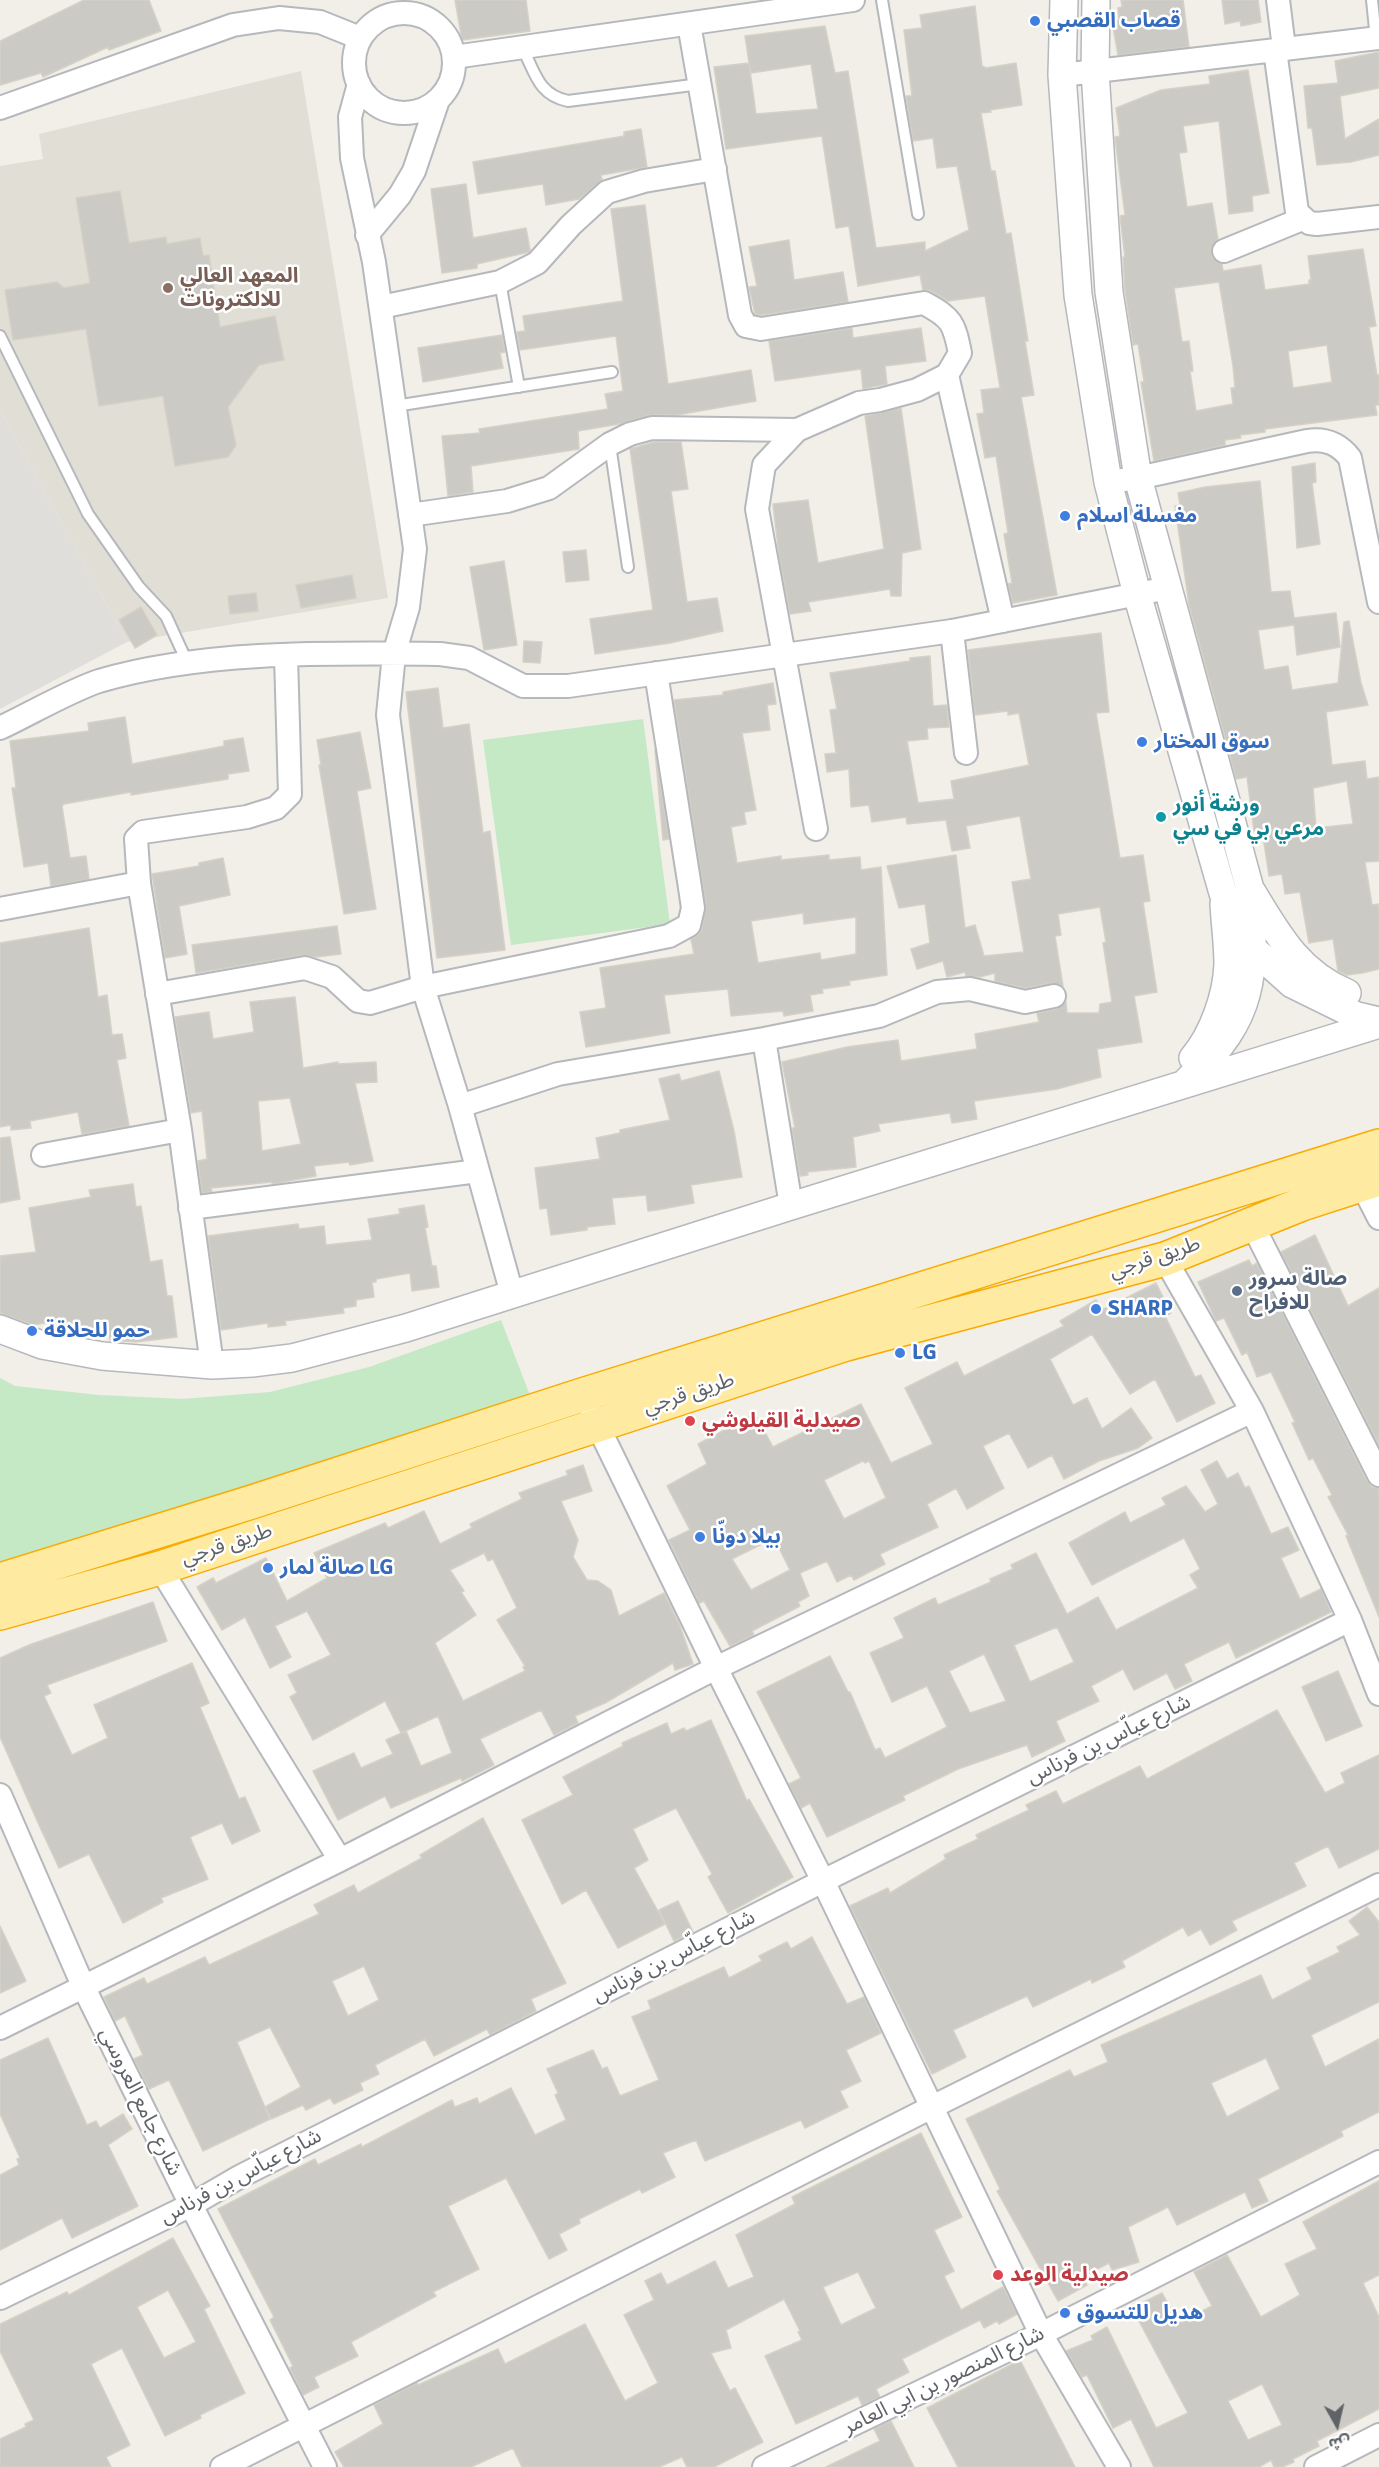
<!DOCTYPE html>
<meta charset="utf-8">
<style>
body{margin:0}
#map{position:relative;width:1379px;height:2467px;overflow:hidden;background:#f1efe8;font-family:Signika,"Noto Sans Arabic",sans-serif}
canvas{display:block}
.north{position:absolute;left:1307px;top:2395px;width:60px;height:60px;-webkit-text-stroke:4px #fff;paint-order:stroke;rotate:172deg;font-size:16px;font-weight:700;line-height:24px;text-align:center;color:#5f6368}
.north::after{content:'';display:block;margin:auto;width:21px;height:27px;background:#5f6368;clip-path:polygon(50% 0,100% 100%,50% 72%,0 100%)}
</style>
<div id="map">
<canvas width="1379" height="2467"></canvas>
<div class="north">ش</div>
</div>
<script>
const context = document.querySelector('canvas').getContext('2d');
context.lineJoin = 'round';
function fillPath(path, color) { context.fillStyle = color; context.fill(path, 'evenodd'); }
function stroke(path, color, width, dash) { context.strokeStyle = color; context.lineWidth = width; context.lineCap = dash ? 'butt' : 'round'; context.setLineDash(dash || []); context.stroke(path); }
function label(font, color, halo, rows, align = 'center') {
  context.font = font + ' Signika,"Noto Sans Arabic",sans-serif'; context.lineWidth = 5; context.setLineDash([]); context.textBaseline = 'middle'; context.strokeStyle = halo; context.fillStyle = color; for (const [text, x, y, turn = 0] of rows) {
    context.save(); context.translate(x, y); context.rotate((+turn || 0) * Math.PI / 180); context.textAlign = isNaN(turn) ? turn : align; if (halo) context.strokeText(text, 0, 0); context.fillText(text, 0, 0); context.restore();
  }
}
fillPath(new Path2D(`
 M0 410 127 642 0 709Z`), '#e0deda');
fillPath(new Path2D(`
 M301 71 388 598 127 642 0 410V166L43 159 39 134Z`), '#e1ded6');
fillPath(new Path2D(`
 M643 719 670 924 511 945 483 740Z
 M501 1320 531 1398 397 1437 0 1565V1378L15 1386 99 1395 182 1399 270 1392 369 1367Z`), '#c5e8c5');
const building = new Path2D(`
 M84 0H149L161 31 109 50 108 47 43 77 41 73 0 85V41Z
 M455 0H526L530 31 462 40Z
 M1121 0H1183L1189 47 1118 55 1112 21 1119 20 1118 8 1122 7Z
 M1222 0H1258L1261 22 1241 26 1240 21 1225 24Z
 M975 6 982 66 986 68 1016 63 1022 105 990 110 991 112 981 113 991 171H995L1006 234 1011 233 1028 341H1025L1034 395 1021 397 1057 595 1013 603 1008 584 1012 583 1004 534 1008 533 996 456 985 458 977 414 984 413 981 390 1000 388 985 296 948 301 931 291 923 290 920 275 858 286 849 226 836 228 822 136 726 149 714 67 749 63 745 36 825 26 835 73 848 71 876 248 925 242V251L969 230 957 166 937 168 933 138 913 141 906 96H912L904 30 922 28 920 15ZM749 63 751 73 811 64 818 109 756 114Z
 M1379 52V88L1340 96 1345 139 1379 119V155L1351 162 1317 165 1312 128H1308L1304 86 1338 83 1335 61Z
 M1248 70 1269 193 1252 196 1253 211 1229 214 1219 121 1183 126 1187 152 1179 153 1187 207 1212 203 1218 239 1211 249 1212 257 1222 264 1223 271 1261 265 1265 290 1309 284V280H1311L1308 256 1363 249 1376 326 1369 327 1377 375H1379V405H1375L1377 415 1265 429V432L1240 435 1241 438 1225 440V445L1154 461 1141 382H1144L1138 344 1133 345 1125 290 1123 257H1125L1120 216 1125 215 1116 146 1115 137 1120 136 1116 108 1161 90 1210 84 1209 76ZM1219 282 1233 366 1235 388H1231L1233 404 1196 411 1190 371H1193L1189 341 1182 342 1174 288ZM1327 345 1332 382 1293 388 1288 351Z
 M641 129 647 167 601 175 602 180 579 199 546 205 543 184 478 194 473 162 624 136V132Z
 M466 184 473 238 526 228 530 250 529 252 477 264V268L442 273 431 189Z
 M120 191 129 243 166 237 167 244 200 238 203 256 209 255 220 327 275 316 284 360 259 365 228 407 236 445 228 457 175 466 163 396 99 406 86 329 13 340 5 290 57 282 64 288 90 283 76 198Z
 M645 205 668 384 751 370 756 401 677 415H649L619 424 578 431 579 449 471 466 473 492 448 496 442 436 480 433 479 429 608 409 605 394 623 391 616 336 520 350 517 332 525 331 523 316 623 301 611 209Z
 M789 240 794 280 843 272 848 302 761 315 755 314 749 287 757 286 749 247Z
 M852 328 853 338 921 328 926 361 885 366 887 384 863 389 861 369 775 381 769 341Z
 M502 335 505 352 500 353 503 368 423 382 418 348Z
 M901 408 921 549 902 553 901 596H891L890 589 808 602 811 611 790 614 779 556 773 504 808 500 818 563 884 549 865 416Z
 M654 442H681L688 489 671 491 687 602 717 598 723 631 670 643 595 654 590 619 653 610 630 449Z
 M1315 463 1316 482 1312 483 1320 544 1297 548 1292 467Z
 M1260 481 1271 592 1290 591 1294 618 1336 613 1340 647 1297 655 1294 625 1258 630 1264 670 1288 666 1292 690 1338 683 1344 622 1349 621 1361 683 1368 705 1326 712 1332 765 1365 761 1367 779 1379 777V861L1365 862 1372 905 1379 904V969L1362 973 1347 975 1338 971 1333 939 1309 943 1300 892 1285 894 1282 874 1269 876 1262 830 1254 831 1247 777 1236 779 1189 605 1175 506 1180 505 1178 493 1205 487ZM1347 781 1353 824 1316 828 1313 788Z
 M586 550 589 580 566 582 563 552Z
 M504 561 517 645 484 650 470 567Z
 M352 575 356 598 301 608 296 585Z
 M256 593 258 611 230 614 228 596Z
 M141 607 157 635 135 648 119 620Z
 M1101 633 1109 712 1096 713 1120 858 1143 855 1150 901 1143 902 1157 992 1134 996 1142 1042 1097 1049 1101 1077 1057 1089 974 1101 977 1119 952 1123 950 1113 878 1124 880 1131 853 1137 856 1167 807 1172 808 1175 800 1176 792 1128H795L782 1062 847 1047 898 1040 901 1061 977 1049 975 1034 1039 1022 1037 1013 1057 1009 1066 1002 1067 1013H1099L1100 1004 1112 1002 1103 943 1106 942 1100 907 1058 914 1061 935 1055 936 1063 986 1052 983 1025 988 995 981V973L980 977 966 976 965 972 947 977 943 961 917 969 911 949 930 943 925 904 899 908 887 866 956 855 965 928 975 925 984 956 1024 952 1012 882 1031 879 1020 816 966 826 970 848 952 851 946 820 907 824 906 817 872 822 869 805 851 807 849 769 827 772 825 754 836 753 830 710 837 709 830 673 910 661V658L930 656 933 706 947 705 949 727 927 728 928 739 907 741 918 803 954 799 951 781 1029 765 1019 713 1008 715V711L975 715 968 650Z
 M524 641 542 642 540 663 523 662Z
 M773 683 776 704 767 705 770 730 742 733 756 810 744 812 746 824 731 827 737 863 781 856V860L829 855V860L860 857 861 870 881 867 887 975 849 981 850 985 822 989 823 993 810 995 813 1011 784 1016 783 1011 731 1016 728 989 664 995 670 1033 586 1047 580 1012 606 1008 600 968 694 954 691 939 699 934 702 928 706 906 674 700 723 695V692ZM803 913 804 924 856 917V954L821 960 820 953 758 963 751 921Z
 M438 688 443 728 469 724 483 833 490 831 505 950 437 958 406 692Z
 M125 717 132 764 224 746V741L243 738 249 771 228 774V779L131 795V792L64 804 62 806 70 858 86 856 89 879 51 886 48 863 24 867 12 788H16L10 741 89 731 88 723Z
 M360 732 371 788 357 791 376 909 344 914 319 765H321L317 740Z
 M655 750 669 839 663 840Z
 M223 858 230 895 179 906 187 954 165 958 152 874 199 866V863Z
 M337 926 341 954 316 957 303 955 196 973 192 945Z
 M89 928 98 997 107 995 112 1035 122 1034 126 1058 117 1060 129 1126 82 1134 78 1112 30 1121 31 1128 11 1130V1125L0 1127V943Z
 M295 997 303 1068 338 1062V1064L376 1062 377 1082 355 1083 373 1161 350 1165 349 1162 314 1166 316 1176 272 1184V1182L211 1188 212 1192 202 1193 198 1161 207 1159 202 1111 191 1113 175 1017 209 1012 213 1039 254 1032 250 1002ZM290 1098 301 1144 262 1151 258 1101Z
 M719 1071 734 1131 742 1177 691 1185 694 1203 657 1210 648 1211 646 1195 612 1198 615 1224 587 1227V1230L551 1235 547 1208 540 1209 535 1168 600 1159 596 1138 620 1133V1130L670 1120 659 1079 679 1074 681 1081Z
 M10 1137 20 1199 0 1203V1138Z
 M133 1184 136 1207 141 1206 150 1262 162 1260 167 1296H172L177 1337 136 1342 110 1340 108 1327 67 1334 57 1332 56 1321 33 1325 0 1313V1256L36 1252 29 1208 91 1197 89 1190Z
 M424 1205 428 1227 425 1228 432 1266H436L439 1287 412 1291 410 1273 376 1279V1282H372L374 1297 356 1300V1306L343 1308 344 1313 285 1321 286 1325 268 1327V1323L221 1330 208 1236 298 1224 299 1229 324 1226 326 1245 372 1240 368 1219 400 1214 399 1209Z
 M1315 1235 1348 1306 1379 1288V1445L1281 1252Z
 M1249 1260 1252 1266 1257 1263 1367 1481 1372 1487 1379 1488V1617L1346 1536 1348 1535 1328 1497 1332 1495 1313 1458 1309 1460 1292 1423 1295 1422 1271 1372 1257 1377 1247 1352 1242 1355 1224 1318 1216 1321 1198 1282Z
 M1156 1283 1171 1313 1165 1316 1195 1377 1201 1375 1215 1403 1177 1422 1155 1379 1130 1394 1092 1334 1050 1359 1073 1405 1087 1398 1102 1429 1131 1408 1152 1438 1138 1448 1099 1461 1064 1479 1052 1455 1028 1468 1009 1433 983 1446 1004 1488 967 1509 956 1488 927 1504 938 1527 880 1554 885 1564 854 1580 851 1575 837 1582 827 1561 800 1573 809 1596 798 1602 800 1606 752 1631 754 1635 730 1646 704 1601 699 1603 669 1540 690 1530 667 1486 707 1464 698 1444 755 1414 773 1447 861 1404 891 1463 933 1444 905 1388 957 1362 964 1376 1064 1326 1060 1321 1096 1300 1102 1310ZM863 1461 865 1463 869 1461 886 1498 844 1519 824 1480ZM774 1538 790 1570 751 1590 732 1559Z
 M1217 1461 1227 1479 1238 1473 1245 1488 1249 1486 1271 1534 1288 1527 1299 1550 1281 1558 1300 1599 1321 1589 1331 1612 1236 1658 1229 1642 1184 1664 1192 1681 1175 1689 1167 1673 1134 1690 1123 1669 1091 1686 1099 1701 1056 1721 1065 1741 1032 1757 1027 1745 958 1769 903 1796 905 1800 827 1837 810 1803 801 1808 789 1784 801 1778 757 1692 830 1656 848 1692H850L875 1750 880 1748 885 1758 947 1727 927 1686 892 1702 870 1653 904 1638 894 1618 935 1598 938 1605 991 1582 990 1579 1013 1569 1011 1565 1036 1553 1067 1614 1098 1597 1116 1630 1198 1588 1190 1575 1200 1569 1184 1538 1092 1585 1069 1543 1125 1512 1130 1523 1166 1505 1162 1498 1186 1486 1205 1512 1218 1504 1201 1470ZM1057 1627 1074 1662 1030 1682 1014 1645ZM984 1654 1006 1701 970 1713 949 1671Z
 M583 1465 592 1491 561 1501 578 1540 573 1557 587 1580 598 1581 611 1590 619 1616 664 1593 680 1626 693 1664 675 1670 673 1663 605 1703 575 1716 578 1723 554 1735 541 1710 480 1739 494 1765 462 1781 461 1778 391 1808 385 1796 338 1820 313 1771 354 1753 361 1768 393 1754 386 1740 406 1731 421 1766 452 1753 438 1716 401 1733 385 1701 313 1740 290 1697 297 1693 288 1675 331 1655 307 1611 275 1626 291 1657 270 1668 245 1617 222 1630 197 1587 213 1578 216 1583 266 1558 287 1601 327 1578 314 1553 385 1523 388 1528 424 1511 440 1544 472 1528 470 1524 522 1499 519 1493 568 1475 566 1471ZM484 1553 488 1561 493 1559 517 1608 497 1620 525 1666 523 1667 525 1671 463 1701 435 1643 476 1615 461 1592 464 1591 450 1570Z
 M153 1602 167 1641 47 1685 51 1693 44 1696 72 1755 108 1738 94 1705 192 1663 209 1703 200 1707 239 1799 245 1797 260 1831 232 1844 222 1823 190 1837 208 1879 161 1898 163 1902 123 1923 89 1854 59 1868 39 1825 0 1737V1658L29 1645Z
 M1338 1671 1362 1726 1326 1741 1302 1687Z
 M1277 1710 1325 1793 1345 1783 1341 1773 1379 1755V1849L1339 1868 1328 1846 1294 1863 1306 1886 1232 1921 1237 1930 1210 1945 1201 1929 1188 1936 1183 1927 1122 1961 1125 1967 1092 1983 1091 1979 1033 2007 1027 1996 953 2030 966 2057 932 2074 850 1906 888 1888 890 1893 946 1859 944 1855 978 1839 976 1835 1029 1810 1026 1805 1056 1791 1063 1804 1140 1766 1147 1779Z
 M711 1720 747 1801 749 1799 793 1877 728 1913 708 1877 712 1874 676 1808 633 1829 648 1860 634 1868 665 1924 618 1948 586 1890 562 1904 522 1820 573 1795 563 1777 623 1746 622 1743 667 1723 671 1734 684 1728 686 1731Z
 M483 1818 566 1983 531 1999 536 2011 490 2035 487 2029 434 2056 425 2039 375 2065 379 2074 360 2083 363 2090 334 2104 330 2098 306 2110 303 2105 271 2119 265 2107 301 2087 270 2027 237 2042 270 2119 203 2151 169 2080 149 2089 134 2059 143 2055 125 2016 115 2021 104 1997 144 1978 147 1984 205 1957 209 1965 319 1914 314 1905 354 1885 358 1893 422 1858 420 1855ZM364 1966 379 2000 348 2016 332 1981Z
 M678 1901 693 1932 674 1941 659 1910Z
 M1367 1907 1379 1922V2002L1311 2035 1325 2067 1379 2039V2112L1341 2131 1343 2136 1258 2179 1268 2201 1252 2208 1245 2192 1177 2225 1168 2207 1128 2227 1139 2262 1112 2270 1109 2263 1082 2277 1087 2285 1058 2301 997 2191 1000 2189 966 2119 1070 2070 1074 2077 1108 2062 1101 2045 1261 1975 1272 2000 1312 1979 1307 1968 1340 1952 1337 1947 1360 1935 1349 1921ZM1266 2058 1280 2089 1227 2117 1211 2083Z
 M0 1926 26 1981 0 1993Z
 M812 1937 847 2004 864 1997 881 2033 846 2050 861 2081 840 2091 848 2107 805 2128 801 2120 705 2161 696 2140 663 2153 675 2177 642 2193 640 2189 579 2219 580 2223 559 2234 567 2250 549 2259 506 2178 448 2206 479 2269 433 2292 436 2296 351 2342 358 2356 314 2377 319 2387 303 2395 290 2368 293 2366 270 2320 274 2317 218 2209 315 2159 318 2165 361 2144 362 2147 452 2100 455 2107 477 2098 479 2104 511 2088 535 2135 566 2120 555 2095 558 2093 547 2069 593 2050 602 2069 607 2067 620 2096 659 2080 632 2017 651 2009 648 2001 724 1967 729 1978 762 1961 759 1956 787 1942 791 1949Z
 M48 2038 87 2125 96 2121 100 2128 123 2114 132 2129 108 2145 138 2206 72 2238 62 2218 0 2250V2175L19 2165 17 2159 20 2158 0 2114V2060Z
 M921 2133 962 2217 934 2230 954 2271 944 2276 961 2310 1003 2287 1017 2314 999 2324 997 2321 984 2328 980 2320 902 2359 909 2372 876 2389 880 2397 862 2405 858 2396 796 2424 765 2356 802 2340 798 2332 800 2331 784 2299 726 2330 731 2348 711 2353 730 2391 735 2388 763 2442 714 2467H687L682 2457 659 2467H522L513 2448 471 2467H344L335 2452 383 2424 374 2405 417 2383 418 2385 498 2349 505 2364 585 2324 625 2401 658 2383 624 2315 654 2300 645 2281 661 2273 667 2285 715 2261 728 2288 754 2277 736 2235 795 2204 792 2197ZM858 2272 876 2308 841 2325 823 2287Z
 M1379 2181V2275L1363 2283 1379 2317V2409L1317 2441 1319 2446 1293 2459 1294 2462 1282 2467H1274L1271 2460 1259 2467H1154L1131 2419 1113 2428 1087 2375 1082 2377 1066 2351 1093 2340 1091 2336 1107 2327 1156 2428 1188 2413 1132 2308 1162 2293 1179 2323 1212 2306 1194 2272 1227 2255 1261 2317 1300 2295 1285 2264 1317 2249 1303 2222ZM1262 2384 1282 2425 1248 2440 1228 2401Z
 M173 2238 210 2306 204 2309 245 2393 200 2415 201 2418 165 2436 122 2348 91 2364 130 2445 106 2457 111 2467H0V2439L26 2427 25 2424 34 2420 0 2351V2324L67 2292 69 2295ZM168 2290 196 2342 164 2358 137 2307Z
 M1020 2360 1075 2467H958L927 2408Z
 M891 2421 914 2467H826L880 2441 874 2429Z`);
fillPath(building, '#cccac5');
stroke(building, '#d6d1c6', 1.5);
const service = new Path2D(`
 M882 0 918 214
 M1372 0 1376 39
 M522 47C535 72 538 95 568 101L700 84
 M500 282 519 387
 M0 336 88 514 139 587 166 616 188 664
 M395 406 612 372
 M610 445 628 567`);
const minor = new Path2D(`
 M1278 0 1284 48
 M354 63a50 50 0 1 1 100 0a50 50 0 1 1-100 0Z
 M689 24 740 315 746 326 761 329 924 303C952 318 954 323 960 353L947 375 917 390 880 400 859 403 797 430 764 465 757 509 816 829
 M1275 50 1297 212 1309 223 1317 224 1379 217
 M454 57 853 0
 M1062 75 1379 38
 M359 84 350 117 352 158 374 262 415 549 408 607 394 654 388 715 423 987 460 1106 512 1294
 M0 108 233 25 279 18 320 22 360 38
 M367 235 400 195 414 171 438 100
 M1224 251 1302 219
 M381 307 500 282 537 263 571 225 607 192 644 181 715 169
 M947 375 1003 621
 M1108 482 1138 478 1307 441C1326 438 1339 444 1350 458L1379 602
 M410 515 507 501 549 488 610 444 630 434 652 428 797 430
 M952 631 966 753
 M0 728C30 714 69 691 99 681 204 650 331 653 440 654L469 658 523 686H568L952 631 1168 588
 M0 909 139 883
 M157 994 305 968 332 977 358 1001 370 1003 423 987 669 936 689 925 693 908 689 881 656 673
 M764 1039 791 1206
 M460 1106 558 1074 764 1039 879 1016 937 992 970 989 1025 1002 1054 996
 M43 1155 180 1130
 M1362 1185 1379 1218
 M190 1208 478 1171
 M1252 1224 1379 1475
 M1165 1259 1252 1411 1350 1620 1379 1694
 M212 1365 180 1130 139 883 136 839 143 832 247 817 276 808 290 794 286 656
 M592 1414 716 1668 823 1881 1041 2334 1119 2467
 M160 1568 340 1860
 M0 1795 84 1988 191 2205 325 2467
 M0 2028 340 1860 716 1668 1252 1411
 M0 2298 191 2205 241 2176 823 1881 1350 1620
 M222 2467 930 2108 1379 1885
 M764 2467 1041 2334 1379 2162
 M1316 2467 1379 2435`);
const tertiary = new Path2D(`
 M1064 0 1062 75 1078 295 1108 482 1137 594 1223 893 1253 949 1292 984 1357 1016 1379 1021
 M1096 0 1095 71 1109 292 1138 478 1250 889C1255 976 1256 1017 1188 1080
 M1252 892C1278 935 1298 972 1347 993
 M1193 1058C1213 1035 1227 995 1228 964 1228 944 1225 923 1224 904
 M0 1329 42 1345 102 1356 212 1365 252 1363 292 1358 406 1328 791 1206 1379 1024`);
const trunk = new Path2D(`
 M0 1580 249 1503 582 1395 1379 1146
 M0 1613 160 1568 846 1344 1165 1259 1302 1204 1379 1179`);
stroke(service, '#b5b8bc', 14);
stroke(minor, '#b5b8bc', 26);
stroke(tertiary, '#b5b8bc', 30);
stroke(trunk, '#f9ab00', 36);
stroke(service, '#fff', 10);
stroke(minor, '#fff', 22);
stroke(tertiary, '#fff', 27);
stroke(trunk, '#feeaa1', 33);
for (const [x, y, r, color] of [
 [1035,21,6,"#3f7fe0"],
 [168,288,6,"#8d6e63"],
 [1065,516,6,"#3f7fe0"],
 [1142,742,6,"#3f7fe0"],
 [1161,817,6,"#0f9aa8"],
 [1237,1291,6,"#5c6f8a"],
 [1096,1309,6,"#3f7fe0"],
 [32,1331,6,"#3f7fe0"],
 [900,1353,6,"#3f7fe0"],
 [690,1421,6,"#e0444e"],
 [700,1537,6,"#3f7fe0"],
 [268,1568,6,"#3f7fe0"],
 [998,2275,6,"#e0444e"],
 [1065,2313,6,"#3f7fe0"]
]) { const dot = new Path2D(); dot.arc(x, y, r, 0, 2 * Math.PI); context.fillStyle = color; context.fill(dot); stroke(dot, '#fff', 2); }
label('bold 21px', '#366cbe', '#fff', [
 ["قصاب القصبي",1047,21],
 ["مغسلة اسلام",1077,516],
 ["سوق المختار",1154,742],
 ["SHARP",1108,1309],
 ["حمو للحلاقة",44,1331],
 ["LG",912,1353],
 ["بيلا دونّا",712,1537],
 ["صالة لمار LG",280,1568],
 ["هديل للتسوق",1077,2313]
], 'left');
label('bold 21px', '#785e54', '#fff', [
 ["المعهد العالي",180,276],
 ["للالكترونات",180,300]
], 'left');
label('bold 21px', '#0d838f', '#fff', [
 ["ورشة أنور",1173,805],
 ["مرعي بي في سي",1173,829]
], 'left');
label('21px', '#5f6368', '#fff', [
 ["طريق قرجي",1155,1258,-18],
 ["طريق قرجي",689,1394,-18],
 ["طريق قرجي",227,1545,-18],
 ["شارع عباّس بن فرناس",1109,1740,-26],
 ["شارع عباّس بن فرناس",674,1957,-27],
 ["شارع جامع العروسي",140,2102,64],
 ["شارع عباّس بن فرناس",241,2177,-28],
 ["شارع المنصور بن ابي العامر",944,2381,-26]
]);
label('bold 21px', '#4e5e75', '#fff', [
 ["صالة سرور",1249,1279],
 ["للافراح",1249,1303]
], 'left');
label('bold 21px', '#be3a42', '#fff', [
 ["صيدلية القيلوشي",702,1421],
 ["صيدلية الوعد",1010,2275]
], 'left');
</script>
